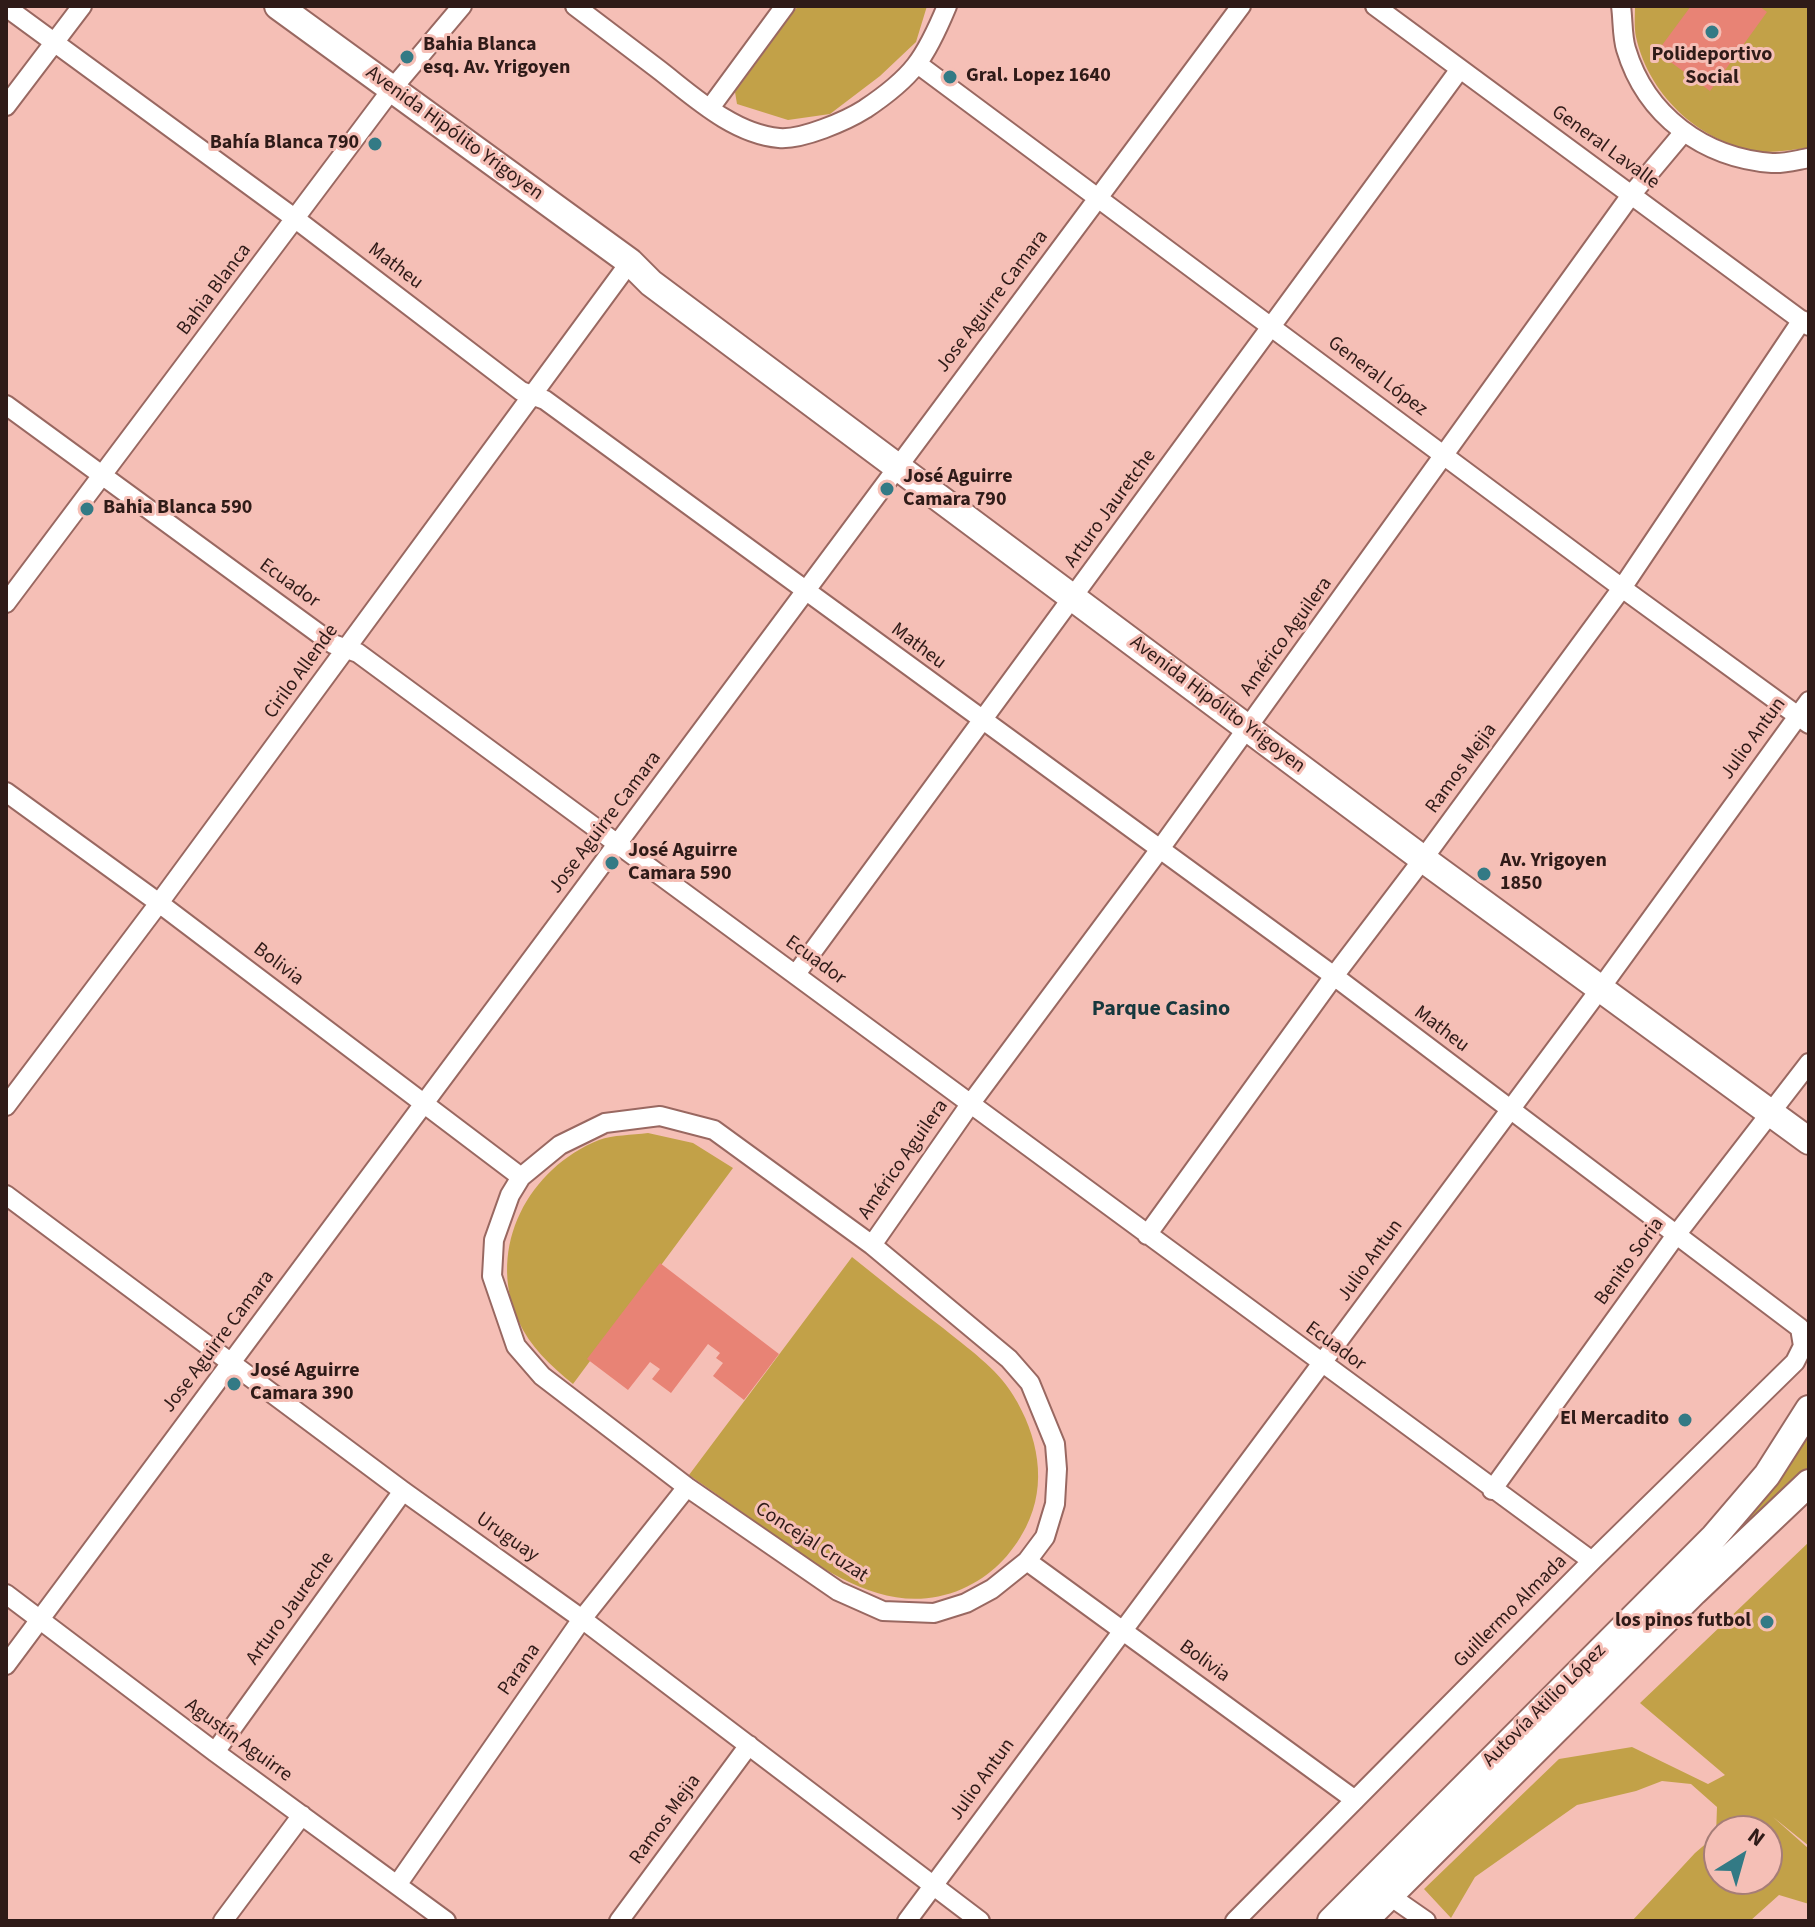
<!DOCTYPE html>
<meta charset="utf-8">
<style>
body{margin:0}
#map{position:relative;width:1815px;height:1927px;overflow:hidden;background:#f5bfb6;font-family:"Source Sans 3",sans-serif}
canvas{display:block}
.frame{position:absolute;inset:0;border:8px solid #2f1b18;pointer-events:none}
.north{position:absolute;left:1703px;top:1815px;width:80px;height:80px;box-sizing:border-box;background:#f5bfb6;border:2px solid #a67d77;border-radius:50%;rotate:37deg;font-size:22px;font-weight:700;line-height:32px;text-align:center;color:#2f1b18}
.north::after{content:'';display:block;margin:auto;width:28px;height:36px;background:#337a85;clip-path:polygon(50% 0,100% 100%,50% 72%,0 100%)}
</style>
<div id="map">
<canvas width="1815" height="1927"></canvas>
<div class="frame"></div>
<div class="north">N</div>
</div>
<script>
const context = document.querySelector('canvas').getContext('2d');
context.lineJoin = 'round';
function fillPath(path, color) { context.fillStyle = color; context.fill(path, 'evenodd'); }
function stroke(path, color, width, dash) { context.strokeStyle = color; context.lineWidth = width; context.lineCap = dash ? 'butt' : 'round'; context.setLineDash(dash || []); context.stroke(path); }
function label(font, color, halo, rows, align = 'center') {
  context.font = font + ' "Source Sans 3",sans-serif'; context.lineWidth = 6; context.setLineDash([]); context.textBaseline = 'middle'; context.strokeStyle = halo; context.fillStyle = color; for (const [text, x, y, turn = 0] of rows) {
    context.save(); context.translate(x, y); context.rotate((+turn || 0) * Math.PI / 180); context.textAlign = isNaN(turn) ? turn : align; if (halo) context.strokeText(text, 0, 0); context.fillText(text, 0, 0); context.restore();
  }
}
fillPath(new Path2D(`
 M798 6H927L916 42 880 76 830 114 788 120 737 104 735 92Z
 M1635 6H1809V148C1795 149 1780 152 1766 152 1704 147 1649 97 1636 37 1634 27 1635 16 1635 6Z
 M648 1133 693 1143 733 1168 573 1384C550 1365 530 1347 518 1320 486 1247 529 1168 599 1140 613 1135 632 1135 648 1133Z
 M852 1257C882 1281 912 1305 943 1328 967 1348 997 1368 1013 1395 1038 1435 1048 1484 1026 1527 1011 1556 991 1576 962 1589 892 1619 829 1574 774 1535 746 1515 718 1495 689 1475Z
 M1809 1429V1469L1738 1531Z
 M1809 1542V1846L1773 1817 1809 1849V1904L1779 1895 1750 1921H1632L1695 1853 1716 1835 1717 1807 1691 1784 1662 1781 1636 1791 1577 1805 1475 1877 1451 1918 1424 1889 1559 1759 1632 1747 1708 1784 1725 1775 1640 1703ZM1767 1831V1879H1719V1831Z`), '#c2a148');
fillPath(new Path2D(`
 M1691 6H1759L1767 12 1710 91 1657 52Z
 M660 1263 779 1354 744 1400 713 1376 723 1363 716 1358 720 1353 708 1344 671 1393 652 1379 660 1369 650 1362 628 1390 587 1359Z`), '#e88375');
const street = new Path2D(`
 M575 6C603 27 630 48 658 69 693 96 733 134 779 138 802 140 846 121 865 109 913 77 925 59 947 6
 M1375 6 1809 326
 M1621 6C1623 20 1622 36 1626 49 1646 116 1704 158 1772 163 1784 164 1797 160 1809 158
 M6 7 297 220 521 391 545 400 1334 976 1800 1328 1803 1346 1795 1362 1592 1561 1235 1921
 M919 65 1622 588 1809 724
 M6 106 82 6
 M710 108 785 6
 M6 405 333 644 358 653 1592 1561
 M6 603 392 89 462 6
 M6 792 159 903 521 1177
 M796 974 1460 69
 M6 1106 159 903 630 262
 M660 1116 714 1130 872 1245 1009 1359 1030 1383 1055 1444 1057 1469 1055 1504 1045 1537 1027 1561 992 1589 966 1603 934 1613 883 1611 838 1591 687 1487 542 1376 516 1346 492 1276 494 1240 510 1195 521 1177 560 1145 605 1123Z
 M6 1195 403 1491 582 1619 980 1921
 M1147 1235 1334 976 1423 859 1622 588 1802 320
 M872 1245 971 1103 1160 849 1631 195 1683 133
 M1492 1490 1676 1235 1809 1063
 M1027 1561 1355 1800
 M6 1594 215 1752 446 1921
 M6 1665 1241 6
 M215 1752 403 1491
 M397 1885 582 1619 687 1487
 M1390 1896 1426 1921
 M223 1921 302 1815
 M619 1921 749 1745
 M907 1921 1600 989 1809 701`);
const secondary = new Path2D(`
 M278 6 630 262 651 283 1423 859 1809 1141
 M1331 1921 1714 1537 1767 1475 1809 1409
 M1364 1921 1694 1592 1809 1483`);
stroke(street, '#996861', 22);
stroke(secondary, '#996861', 30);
stroke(street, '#fff', 18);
stroke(secondary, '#fff', 26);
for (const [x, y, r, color] of [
 [1712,32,8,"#337a85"],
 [407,57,8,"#337a85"],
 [950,77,8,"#337a85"],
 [375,144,8,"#337a85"],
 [887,489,8,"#337a85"],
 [87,509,8,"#337a85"],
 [612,863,8,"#337a85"],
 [1484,874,8,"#337a85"],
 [234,1384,8,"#337a85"],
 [1685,1420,8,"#337a85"],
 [1767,1622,8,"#337a85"]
]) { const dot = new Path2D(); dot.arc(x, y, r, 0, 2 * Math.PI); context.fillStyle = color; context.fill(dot); stroke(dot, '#f5bfb6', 3); }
label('bold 20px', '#2f1b18', '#f5bfb6', [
 ["Bahia Blanca",423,46],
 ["esq. Av. Yrigoyen",423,69],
 ["Polideportivo",1712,56,"center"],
 ["Social",1712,79,"center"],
 ["Gral. Lopez 1640",966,77],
 ["Bahía Blanca 790",359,144,"right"],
 ["José Aguirre",903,478],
 ["Camara 790",903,501],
 ["Bahia Blanca 590",103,509],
 ["José Aguirre",628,852],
 ["Camara 590",628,875],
 ["Av. Yrigoyen",1500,862],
 ["1850",1500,885],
 ["José Aguirre",250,1372],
 ["Camara 390",250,1395],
 ["El Mercadito",1669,1420,"right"],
 ["los pinos futbol",1751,1622,"right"]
], 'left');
label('20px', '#2f1b18', '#f5bfb6', [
 ["Avenida Hipólito Yrigoyen",454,134,36],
 ["General Lavalle",1605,148,36],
 ["Matheu",395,267,37],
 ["Bahia Blanca",215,290,-53],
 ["Jose Aguirre Camara",993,302,-53],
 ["General López",1377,377,37],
 ["Arturo Jauretche",1111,509,-54],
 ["Ecuador",289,584,36],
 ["Américo Aguilera",1287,637,-54],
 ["Matheu",918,647,37],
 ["Cirilo Allende",302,672,-54],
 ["Avenida Hipólito Yrigoyen",1217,705,37],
 ["Julio Antun",1754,739,-54],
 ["Ramos Mejia",1462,769,-54],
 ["Jose Aguirre Camara",606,823,-53],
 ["Ecuador",815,961,36],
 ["Bolivia",278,965,37],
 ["Matheu",1441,1030,37],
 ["Américo Aguilera",904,1160,-55],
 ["Julio Antun",1371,1261,-54],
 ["Benito Soria",1630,1262,-54],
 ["Jose Aguirre Camara",219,1342,-53],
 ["Ecuador",1335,1347,36],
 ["Uruguay",507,1538,35],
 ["Concejal Cruzat",811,1543,33],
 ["Arturo Jaureche",291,1609,-54],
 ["Guillermo Almada",1511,1612,-45],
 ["Bolivia",1204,1662,36],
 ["Parana",520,1670,-55],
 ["Autovía Atilio López",1545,1706,-45],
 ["Agustín Aguirre",238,1741,36],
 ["Julio Antun",983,1780,-54],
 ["Ramos Mejia",666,1820,-54]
]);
label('bold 22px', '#16383d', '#f5bfb6', [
 ["Parque Casino",1161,1010]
]);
</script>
